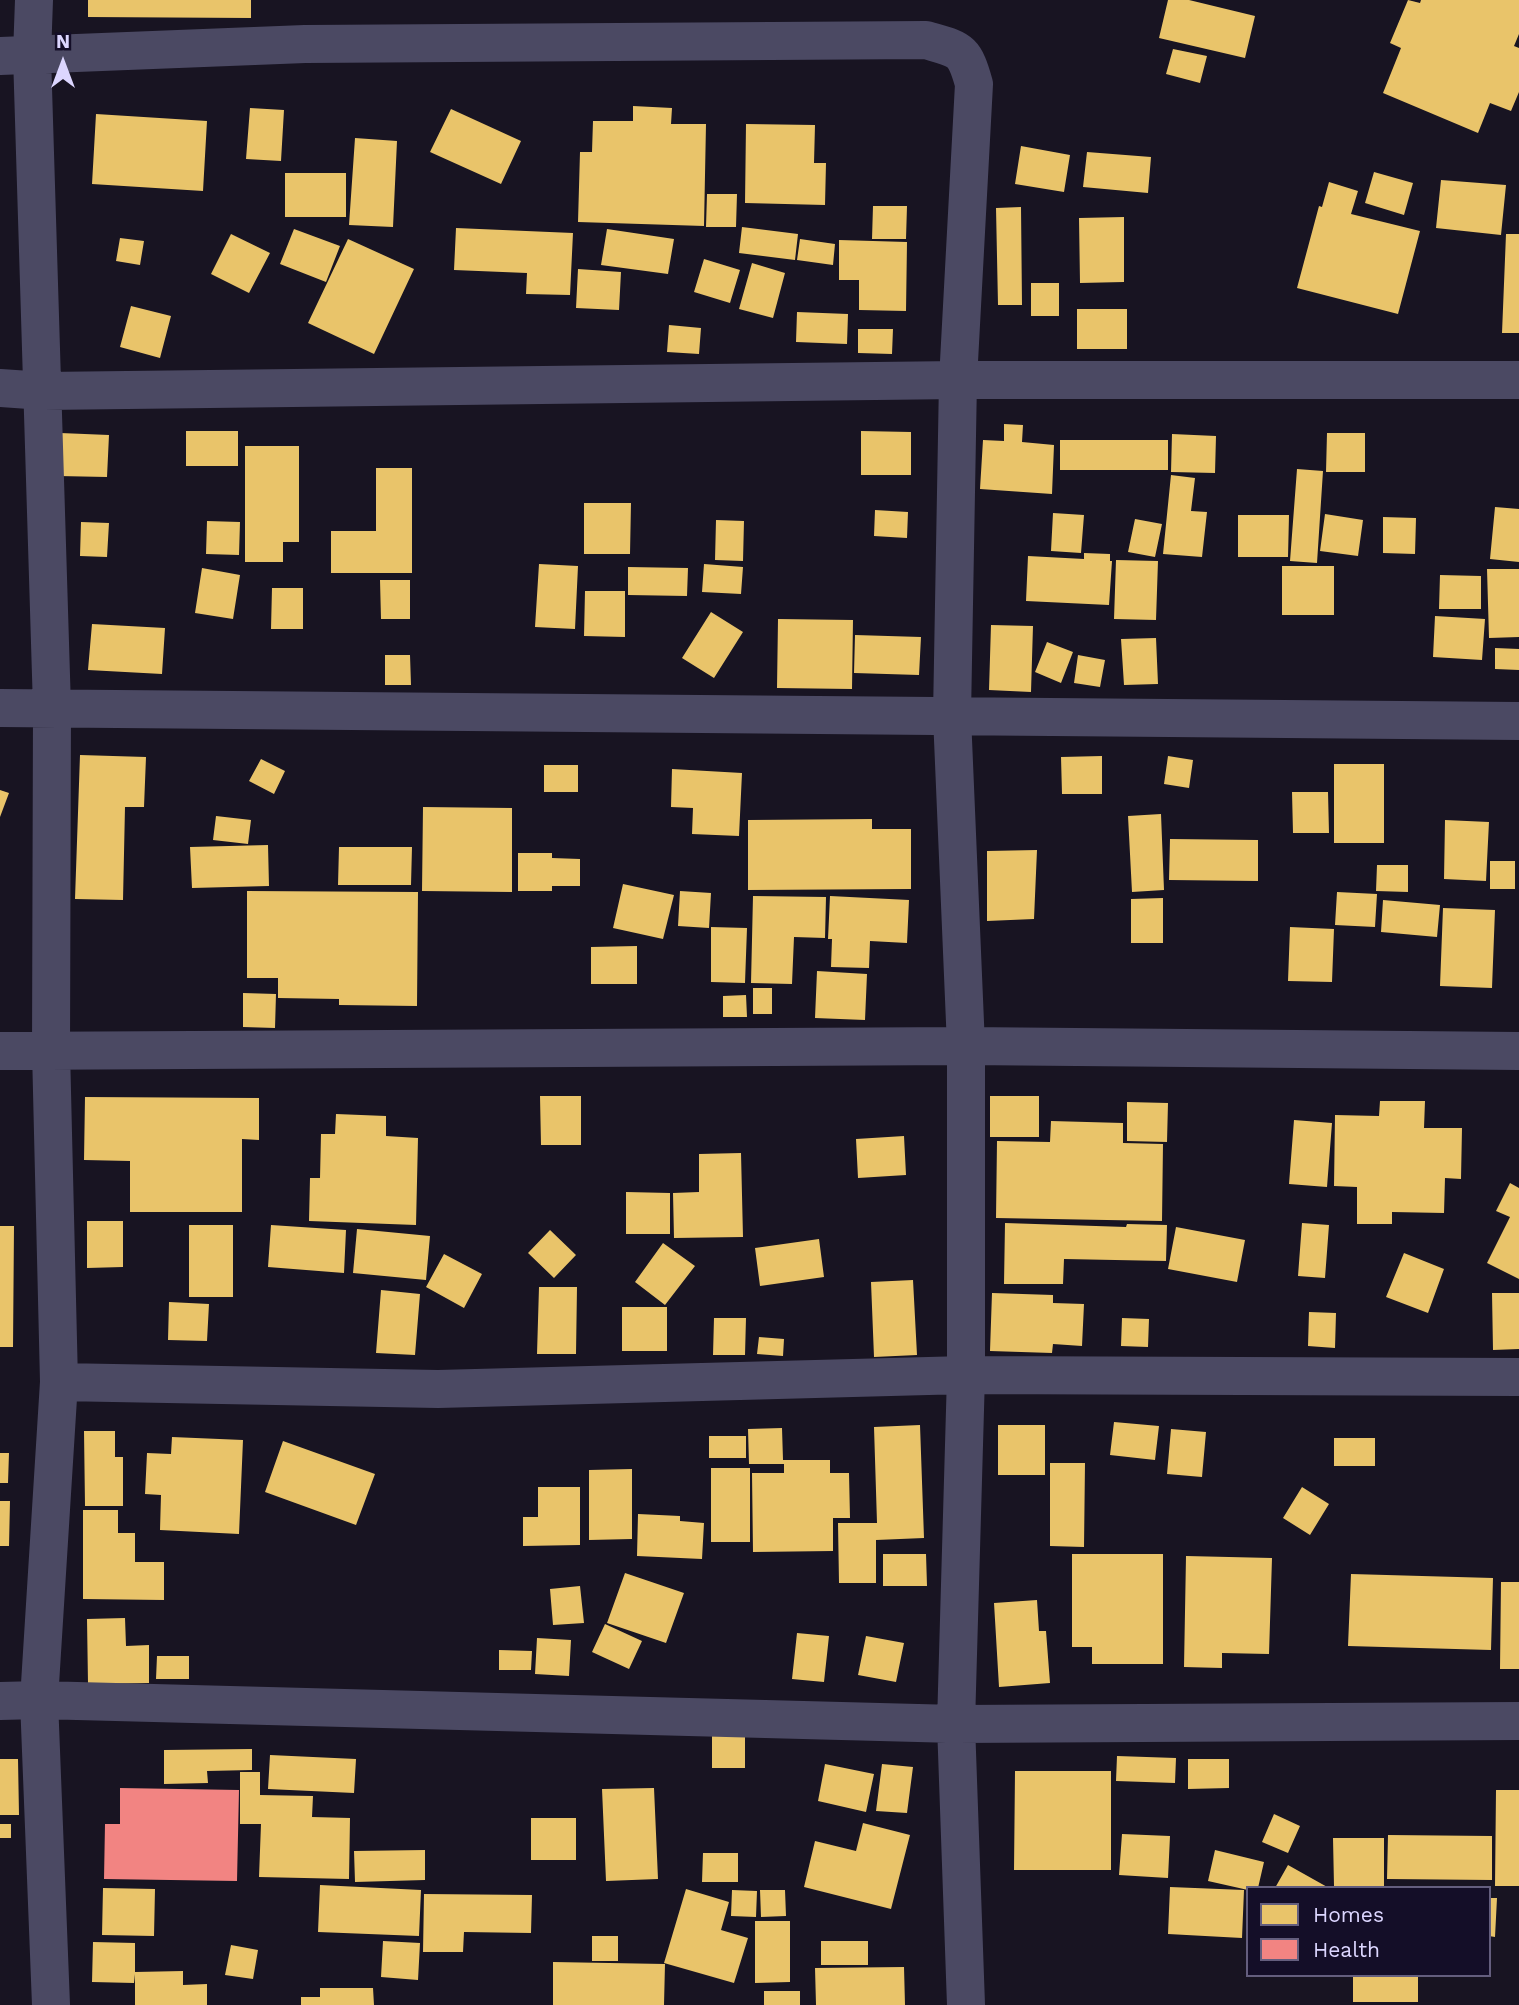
<!DOCTYPE html>
<style>
body{margin:0}
#map{position:relative;width:1519px;height:2005px;overflow:hidden;background:#181422;font-family:"Work Sans",sans-serif}
canvas{display:block}
.legend{position:absolute;left:1246px;top:1886px;width:245px;height:91px;box-sizing:border-box;background:#140e28;border:2px solid #645e7e;margin:0;padding:9px 12px;list-style:none;font-size:21px;color:#dcd6ff}
.legend li{display:flex;align-items:center;gap:14px;height:35px}
.legend b{width:35px;border:2px solid #645e7e}
.north{position:absolute;left:28px;top:28px;width:70px;height:70px;-webkit-text-stroke:5px #140e28;paint-order:stroke;rotate:0deg;font-size:19px;font-weight:700;line-height:28px;text-align:center;color:#dcd6ff}
.north::after{content:'';display:block;margin:auto;width:24px;height:32px;background:#dcd6ff;clip-path:polygon(50% 0,100% 100%,50% 72%,0 100%)}
</style>
<div id="map">
<canvas width="1519" height="2005"></canvas>
<ul class="legend">
<li><b style="height:19px;background:#e9c46a"></b>Homes</li>
<li><b style="height:19px;background:#f28482"></b>Health</li>
</ul>
<div class="north">N</div>
</div>
<script>
const context = document.querySelector('canvas').getContext('2d');
context.lineJoin = 'round';
function fillPath(path, color) { context.fillStyle = color; context.fill(path, 'evenodd'); }
function stroke(path, color, width, dash) { context.strokeStyle = color; context.lineWidth = width; context.lineCap = dash ? 'butt' : 'round'; context.setLineDash(dash || []); context.stroke(path); }
fillPath(new Path2D(`
 M88 0H251V18L88 17Z
 M1168 0H1189L1255 16 1245 58 1159 38Z
 M1408 0 1420 3 1421 0H1519V34L1514 46 1519 48V92L1511 111 1490 103 1478 133 1383 93 1401 48 1390 43Z
 M1173 49 1207 56 1200 83 1166 74Z
 M633 106 672 108 671 124H706L704 226 578 222 580 152H592L593 121H633Z
 M250 108 284 110 281 161 246 159Z
 M451 109 521 141 501 184 430 152Z
 M96 114 207 121 203 191 92 184Z
 M746 124 815 125 814 163H826L825 205 745 203Z
 M355 138 397 141 393 227 349 225Z
 M1021 146 1070 155 1064 192 1015 184Z
 M1087 152 1151 157 1148 193 1083 187Z
 M1374 172 1413 183 1404 215 1365 203Z
 M285 173H346V217H285Z
 M1441 180 1506 185 1501 235 1436 228Z
 M1329 182 1358 191 1351 214 1420 231 1398 314 1297 288 1319 206 1322 207Z
 M707 194H737L736 227H706Z
 M873 206H907L906 239H872Z
 M1021 207 1022 305H998L996 208Z
 M1124 217V282L1080 283 1079 218Z
 M742 227 798 234 795 260 739 253Z
 M456 228 573 233 570 295 526 294 527 273 454 270Z
 M294 229 340 246 326 282 280 264Z
 M607 229 674 239 668 274 601 265Z
 M231 234 270 253 249 293 211 274Z
 M1506 234H1519V333H1502Z
 M120 238 144 241 140 265 116 261Z
 M348 239 414 269 374 354 308 323Z
 M800 239 835 244 833 265 797 260Z
 M839 240 907 242 906 311 859 310V280H839Z
 M704 259 740 270 730 303 694 292Z
 M752 263 785 273 773 318 739 309Z
 M578 269 621 272 619 310 576 308Z
 M1031 283H1059V316H1031Z
 M131 306 171 316 160 358 120 347Z
 M1077 309H1127V349H1077Z
 M797 312 848 314 847 344 796 342Z
 M669 325 701 328 699 354 667 352Z
 M858 329H893L892 354 858 353Z
 M1004 424 1023 425 1022 442 1054 445 1052 494 980 489 983 440 1004 441Z
 M186 431H238V466H186Z
 M861 431 911 432V475H861Z
 M60 433 109 435 107 477 58 476Z
 M1327 433H1365V472H1326Z
 M1172 434 1216 436 1215 473 1171 472Z
 M1060 440H1168V470H1060Z
 M245 446H299V542H283V562H245Z
 M376 468H412V573H331V531H376Z
 M1297 469 1323 471 1317 563 1290 561Z
 M1171 475 1195 478 1191 511 1207 512 1202 557 1163 554Z
 M584 503H631L630 554H584Z
 M1495 507 1519 509V562L1490 559Z
 M875 510 908 512 907 538 874 536Z
 M1053 513 1084 515 1081 553 1051 551Z
 M1325 514 1363 520 1358 556 1320 551Z
 M1238 515H1289L1288 557H1238Z
 M1383 517 1416 518 1415 554 1383 553Z
 M1135 519 1162 524 1155 557 1128 552Z
 M716 520 744 521 743 561 715 560Z
 M207 521 240 522 239 555 206 554Z
 M81 522 109 523 107 557 80 556Z
 M1084 553 1110 554V561H1112L1109 605 1026 601 1028 556 1084 559Z
 M1116 560 1158 561 1156 620 1114 619Z
 M539 564 578 566 575 629 535 627Z
 M704 564 743 567 741 594 702 592Z
 M1282 566H1334V615H1282Z
 M628 567 688 568 687 596 628 595Z
 M202 568 240 575 233 619 195 613Z
 M1487 569H1519V637L1489 638Z
 M1440 575 1481 576V609H1439Z
 M380 580H410V619H381Z
 M272 588H303V629H271Z
 M585 591H625V637L584 636Z
 M711 612 743 632 714 678 682 658Z
 M1435 616 1485 619 1482 660 1433 657Z
 M778 619 853 620 852 689 777 688Z
 M92 624 165 628 162 674 88 670Z
 M991 625 1033 626 1031 692 989 690Z
 M855 635 921 637 919 675 854 673Z
 M1156 638 1158 684 1124 685 1121 639Z
 M1047 642 1073 652 1061 683 1035 672Z
 M1495 648 1519 649V670L1495 669Z
 M385 655H410L411 685H385Z
 M1078 655 1105 660 1100 687 1074 683Z
 M80 755 146 757 144 807H125L123 900 75 899Z
 M1102 756V794H1062L1061 757Z
 M1168 756 1193 760 1189 788 1164 784Z
 M261 759 285 771 274 794 249 781Z
 M1334 764H1384V843H1334Z
 M544 765H578V792H544Z
 M672 769 742 773 739 836 692 834 693 808 671 807Z
 M0 790 9 793 0 817Z
 M1292 792H1328L1329 833H1293Z
 M423 807 512 808V892L422 891Z
 M1161 814 1164 890 1132 892 1128 816Z
 M216 816 251 820 248 844 213 840Z
 M872 819V829H911V889L748 890V820Z
 M1445 820 1489 822 1486 881 1444 879Z
 M1170 839 1258 840V881L1169 880Z
 M268 845 269 886 192 888 190 847Z
 M339 847H412L411 885H338Z
 M1037 850 1034 919 987 921V851Z
 M518 853H552V858L580 859V886H552V891H518Z
 M1490 861H1515V889H1490Z
 M1377 865H1408V892L1376 891Z
 M623 884 674 895 663 939 613 928Z
 M247 891 418 892 417 1006 339 1005V999L278 998V978H247Z
 M680 891 711 893 709 928 678 926Z
 M1337 892 1377 894 1375 927 1335 925Z
 M753 896 826 897 825 938 794 937 792 984 751 983Z
 M830 896 909 900 907 943 870 941 869 968 831 967 832 939H828Z
 M1163 898V943H1131V899Z
 M1383 900 1440 905 1437 937 1381 932Z
 M1443 908 1495 910 1492 988 1440 986Z
 M711 927 747 928 745 983 711 982Z
 M1290 927 1334 929 1332 982 1288 981Z
 M637 946V984H591V947Z
 M817 971 867 974 865 1020 815 1018Z
 M753 988H772V1014H753Z
 M243 993 276 994 275 1028 243 1027Z
 M746 995 747 1017H723V996Z
 M540 1096H581V1145H541Z
 M990 1096H1039V1137H990Z
 M85 1097 259 1098V1140L242 1139V1212H130V1161L84 1160Z
 M1380 1101H1425L1424 1128H1462L1461 1179 1445 1178 1444 1213 1392 1212V1224H1357V1187L1334 1186 1335 1115 1379 1116Z
 M1127 1102 1168 1103 1167 1142 1127 1141Z
 M336 1114 386 1116V1136L418 1138 416 1225 309 1221 310 1178H320L321 1134H335Z
 M1294 1120 1332 1123 1327 1187 1289 1184Z
 M1051 1121 1123 1123V1143L1163 1144 1162 1221 996 1218 997 1141 1050 1142Z
 M904 1136 906 1175 858 1178 856 1139Z
 M741 1153 743 1237 674 1238 673 1193 699 1192V1154Z
 M1510 1183 1519 1188V1279L1487 1263 1510 1217 1496 1211Z
 M626 1192 670 1193V1234H626Z
 M87 1221H123V1267L87 1268Z
 M1005 1223 1126 1227 1127 1224 1167 1225 1166 1261 1064 1259 1063 1284H1004Z
 M1302 1223 1329 1225 1325 1278 1298 1276Z
 M189 1225H233V1297H189Z
 M271 1225 346 1230 344 1273 268 1267Z
 M0 1226H14L13 1347H0Z
 M1176 1227 1245 1240 1237 1282 1168 1269Z
 M357 1229 430 1236 426 1280 353 1273Z
 M550 1230 576 1255 554 1278 528 1253Z
 M819 1239 824 1277 760 1286 755 1248Z
 M663 1243 695 1266 665 1305 635 1282Z
 M1404 1253 1444 1269 1428 1313 1386 1297Z
 M444 1254 482 1274 464 1308 426 1287Z
 M913 1280 917 1355 874 1357 871 1282Z
 M539 1287H577L576 1354H537Z
 M381 1290 420 1294 415 1355 376 1353Z
 M992 1293 1053 1295V1303L1084 1304 1082 1346 1053 1344 1052 1353 990 1351Z
 M1492 1293H1519V1349L1493 1350Z
 M169 1302 209 1304 207 1341 168 1340Z
 M622 1307H667V1351H622Z
 M1309 1312 1336 1313 1335 1348 1308 1346Z
 M714 1318H746L745 1355H713Z
 M1122 1318 1149 1319 1148 1347 1121 1346Z
 M759 1337 784 1339 783 1356 757 1354Z
 M1114 1422 1159 1426 1155 1460 1110 1455Z
 M920 1425 924 1538 876 1540V1583H839L838 1523H877L874 1427Z
 M998 1425H1045V1475H998Z
 M782 1428 783 1460H830V1473H849L850 1518H833V1551L753 1552 752 1473H784V1464H749L748 1429Z
 M1171 1429 1206 1432 1202 1477 1167 1474Z
 M84 1431H115V1457H123V1506H85Z
 M709 1436H746V1458H709Z
 M172 1437 243 1440 239 1534 160 1530 161 1495 145 1494 147 1453 171 1454Z
 M1334 1438H1375V1466H1334Z
 M283 1441 375 1474 356 1525 265 1492Z
 M0 1453H9L8 1483H0Z
 M1050 1463H1085L1084 1547 1050 1546Z
 M711 1468H750V1542H711Z
 M632 1469V1539L589 1540V1470Z
 M538 1487H580V1545L523 1546V1517H538Z
 M1302 1487 1329 1504 1310 1535 1283 1518Z
 M0 1501H10L9 1546H0Z
 M83 1510H118V1533H135V1562H164V1600L83 1599Z
 M638 1514 680 1516V1521L704 1523 702 1559 637 1556Z
 M883 1554H926L927 1586H883Z
 M1072 1554H1163V1664H1092V1647H1072Z
 M1186 1556 1272 1558 1269 1654 1222 1653V1668L1184 1667Z
 M625 1573 684 1593 666 1643 607 1623Z
 M1351 1574 1493 1578 1491 1650 1348 1646Z
 M1501 1582H1519V1669H1500Z
 M580 1586 584 1623 553 1625 550 1589Z
 M1037 1600 1039 1631H1046L1050 1683 999 1687 994 1603Z
 M125 1618 126 1646 149 1645V1683L88 1684 87 1619Z
 M605 1624 642 1641 629 1669 592 1652Z
 M797 1633 829 1636 824 1682 792 1679Z
 M866 1636 904 1643 896 1682 858 1675Z
 M537 1638 571 1640 569 1676 535 1674Z
 M499 1650 532 1651 531 1670H499Z
 M157 1656H189V1679H156Z
 M712 1733H745V1768H712Z
 M252 1749V1770L207 1771 208 1783 164 1784V1750Z
 M270 1755 356 1759 354 1793 268 1789Z
 M1117 1756 1176 1758 1175 1783 1116 1781Z
 M0 1759H18L19 1815H0Z
 M1188 1759H1229V1788L1188 1789Z
 M825 1764 874 1774 866 1812 818 1801Z
 M882 1764 913 1767 907 1813 876 1811Z
 M1015 1771H1111V1870H1014Z
 M240 1772H260V1795L313 1796 312 1817 350 1818 349 1879 259 1877 261 1824H240Z
 M654 1788 658 1879 606 1881 602 1789Z
 M1496 1790H1519V1886H1495Z
 M1274 1814 1300 1826 1288 1853 1262 1842Z
 M531 1818H576V1860H531Z
 M863 1823 910 1835 891 1909 804 1887 815 1841 856 1851Z
 M0 1824H11V1838H0Z
 M1122 1834 1170 1836 1168 1878 1119 1875Z
 M1388 1835 1492 1836V1880L1387 1879Z
 M1333 1838H1384V1886H1334Z
 M425 1850V1880L355 1882 354 1851Z
 M1215 1850 1264 1862 1258 1888H1248V1890L1208 1881Z
 M703 1853H738V1882H702Z
 M1288 1865 1329 1888H1275Z
 M320 1885 421 1890 419 1936 318 1932Z
 M1170 1887 1244 1890 1242 1938 1168 1934Z
 M103 1888 155 1889 154 1936 102 1935Z
 M686 1889 729 1902 721 1930 748 1938 734 1983 664 1963Z
 M732 1890 757 1891 756 1917 731 1916Z
 M760 1890H785L786 1916 761 1917Z
 M424 1894 532 1895 531 1933 464 1932 463 1952H423Z
 M1489 1898H1497L1495 1937 1489 1936Z
 M755 1921H790V1982L755 1983Z
 M592 1936H618V1961H592Z
 M383 1941 420 1943 418 1980 381 1977Z
 M821 1941H868V1965H821Z
 M93 1942 135 1943V1972L183 1971V1985L207 1984V2005H135V1974L134 1983 92 1982Z
 M231 1945 258 1950 253 1979 225 1975Z
 M553 1962 665 1964 664 2005H553Z
 M904 1967 905 2005H816L815 1968Z
 M1353 1975H1418V2002H1353Z
 M320 1988H373L374 2005H301V1997H320Z
 M764 1991H800V2005H764Z`), '#e9c46a');
fillPath(new Path2D(`
 M120 1788 239 1790 237 1881 104 1879 105 1824H120Z`), '#f28482');
stroke(new Path2D(`
 M34 0 32 55 52 708 51 1050 59 1382 39 1700 51 2005
 M0 56 305 44 926 40C960 50 964 48 974 84L958 380 952 716 966 1046V1375L956 1724 966 2005
 M0 388 44 391 958 380H1519
 M0 708 1519 721
 M0 1051 966 1046 1519 1051
 M59 1382 438 1389 966 1375 1519 1377
 M0 1701 39 1700 956 1724 1519 1721`), '#4b4963', 38);
</script>
